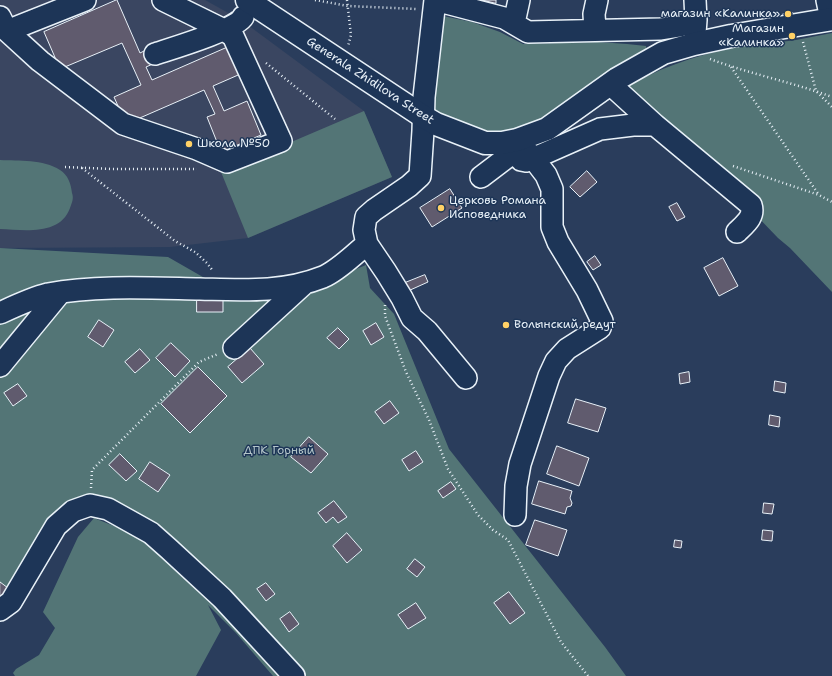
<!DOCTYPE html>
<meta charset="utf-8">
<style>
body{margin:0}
canvas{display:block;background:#2a3d5c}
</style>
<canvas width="832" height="676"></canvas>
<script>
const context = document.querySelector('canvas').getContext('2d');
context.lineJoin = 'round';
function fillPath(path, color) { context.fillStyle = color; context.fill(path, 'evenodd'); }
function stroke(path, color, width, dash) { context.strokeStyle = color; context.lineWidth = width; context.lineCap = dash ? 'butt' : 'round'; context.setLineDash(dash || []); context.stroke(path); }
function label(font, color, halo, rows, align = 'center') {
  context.font = font + ' "Shantell Sans",sans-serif'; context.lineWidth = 3; context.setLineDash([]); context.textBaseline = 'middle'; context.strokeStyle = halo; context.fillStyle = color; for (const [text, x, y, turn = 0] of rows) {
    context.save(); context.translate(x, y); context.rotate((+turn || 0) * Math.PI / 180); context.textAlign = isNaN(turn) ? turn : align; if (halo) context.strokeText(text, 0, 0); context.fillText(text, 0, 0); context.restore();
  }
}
fillPath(new Path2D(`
 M0 0H205L241 20 364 111 392 177 248 238 170 247 0 248Z`), '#3a4661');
fillPath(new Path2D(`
 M438 15 472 22 500 32 523 44 597 42 627 44 646 46 647 55 515 138 468 133 445 121 430 103Z
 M832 33V292L790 248 778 238 705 162 622 90C656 69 693 56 733 48 754 44 775 43 796 40 808 38 820 35 832 33Z
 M364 111 392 177 248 238 221 172Z
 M0 160C19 161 43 159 60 170 68 175 71 184 72 193 74 199 72 202 70 208 60 236 24 230 0 229Z
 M0 248 168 257 236 296 302 291 366 265 370 288 394 314 449 449 605 647 626 676H273L236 633 208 605 221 630 196 676H15L13 673 16 669 39 655 55 628 43 612 78 537 94 518 124 530 106 516 77 512 0 614Z`), '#537576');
const building = new Path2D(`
 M117 0 140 53 148 49 155 63 146 67 152 80 232 45 245 72 213 86 224 111 247 101 261 135 221 152 207 117 215 114 204 90 126 124 114 97 141 85 122 43 60 69 44 32Z
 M482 0H496V3Z
 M793 13 794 16 783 17V14Z
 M587 171 597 182 580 197 570 187Z
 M450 189 462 208 432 227 420 208Z
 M677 203 685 217 677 221 669 207Z
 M595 256 601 265 593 270 587 262Z
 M723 258 738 286 719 296 704 268Z
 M425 275 428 282 408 291 405 283Z
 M197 296 223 297V312H197Z
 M99 320 114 330 103 347 88 337Z
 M376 323 384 337 371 345 363 331Z
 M338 328 349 339 339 349 327 338Z
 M171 343 190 361 175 377 156 358Z
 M250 348 264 364 242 383 228 367Z
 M140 349 150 360 135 373 125 362Z
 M198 367 227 396 190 433 161 404Z
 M689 372 690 382 680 384 679 374Z
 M775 381 786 383 785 393 774 391Z
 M18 384 27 396 13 406 4 393Z
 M576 399 606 408 598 432 568 423Z
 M390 401 399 413 384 424 375 412Z
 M770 415 780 417 779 427 769 425Z
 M309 437 328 454 311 473 291 457Z
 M557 446 589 458 579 486 547 474Z
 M416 451 423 462 409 471 402 460Z
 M120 454 137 471 126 481 109 465Z
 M150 462 170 475 158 492 139 479Z
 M539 481 572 491 570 498 572 503 571 506 567 507 565 514 532 504Z
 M451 482 456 489 443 498 438 491Z
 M334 501 347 517 338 523 333 517 326 523 318 513Z
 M764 503 774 504 772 514 763 513Z
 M535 520 567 530 558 556 526 545Z
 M763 530 773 531 772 541 762 540Z
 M347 533 362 550 347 563 333 546Z
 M675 540 682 541 681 548 674 547Z
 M415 559 425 567 417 577 407 569Z
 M0 582 8 588 0 600Z
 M266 583 275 594 266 601 257 589Z
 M509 592 525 613 510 624 494 603Z
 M416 603 426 618 408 629 398 615Z
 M290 612 299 624 289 632 280 619Z`);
fillPath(building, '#605b6e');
stroke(building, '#e8f1f8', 1);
const minor = new Path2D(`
 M435 0 424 97 423 131 420 176 409 186 374 210 366 217 364 230 367 244 386 272 402 298 412 318 427 331 466 378
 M435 0 504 18 528 32 661 29 680 26 696 20
 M695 0 696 20 695 33
 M827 0 831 19
 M0 17 7 31 40 61 123 124 197 149 227 162 281 141 233 36 224 30 163 0
 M514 23 519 0
 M595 30 594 14 597 0
 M7 31 85 0
 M155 54C170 49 237 29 243 17
 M610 84 655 125 751 205C755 217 745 224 737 232
 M521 160 526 161 532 159 600 129 633 125H655
 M481 177 506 158 517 140 533 158 546 175 552 189V227L558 242 587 290 602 321 600 328 567 349 556 361 549 376 520 464 516 486 515 515
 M0 313C15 306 32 298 48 294 97 285 150 288 200 289 242 290 283 293 323 277 339 270 353 255 367 244
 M234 348 305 283
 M0 366 60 293
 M0 610 11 602 56 526 73 511 90 505 108 509 151 533 169 549 222 598 294 676`);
const major = new Path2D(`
 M247 0 424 117 436 124 485 143H502L517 140 547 129 617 79 663 53 694 44 731 36 832 19`);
stroke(minor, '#e8f1f8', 24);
stroke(major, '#e8f1f8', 25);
stroke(new Path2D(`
 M315 0 348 6 417 9
 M347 0 351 35 348 46
 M803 42 816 91 832 107
 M710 59C750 74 792 82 832 97
 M266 63 335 119
 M731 67 819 195
 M733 166 819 195 832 202
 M65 167 112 169H197
 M82 168 175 241 195 252 207 263 213 271
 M385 305V316L406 372 429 420 448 469 478 515 493 530 508 540 561 642 588 676
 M91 488 92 470 199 362 218 354`), '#e8f1f8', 2.5, [1, 3]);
stroke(minor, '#1d3557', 21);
stroke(major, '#1d3557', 22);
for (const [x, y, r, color] of [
 [788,14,4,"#ffd166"],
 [792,36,4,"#ffd166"],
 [189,144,4,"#ffd166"],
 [441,208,4,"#ffd166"],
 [506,325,4,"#ffd166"]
]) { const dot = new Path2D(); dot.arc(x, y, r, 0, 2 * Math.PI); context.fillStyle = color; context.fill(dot); stroke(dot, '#1d3557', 1.5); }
label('12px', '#e8f1f8', '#1d3557', [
 ["магазин «Калинка»",780,14,"right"],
 ["Магазин",784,29,"right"],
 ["«Калинка»",784,43,"right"],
 ["Школа №50",197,144],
 ["Церковь Романа",449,201],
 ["Исповедника",449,215],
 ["Волынский редут",514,325]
], 'left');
label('12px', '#e8f1f8', '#1d3557', [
 ["Generala Zhidilova Street",370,81,33]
]);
label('12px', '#b4c6ca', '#1d3557', [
 ["ДПК Горный",279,451]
]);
</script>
